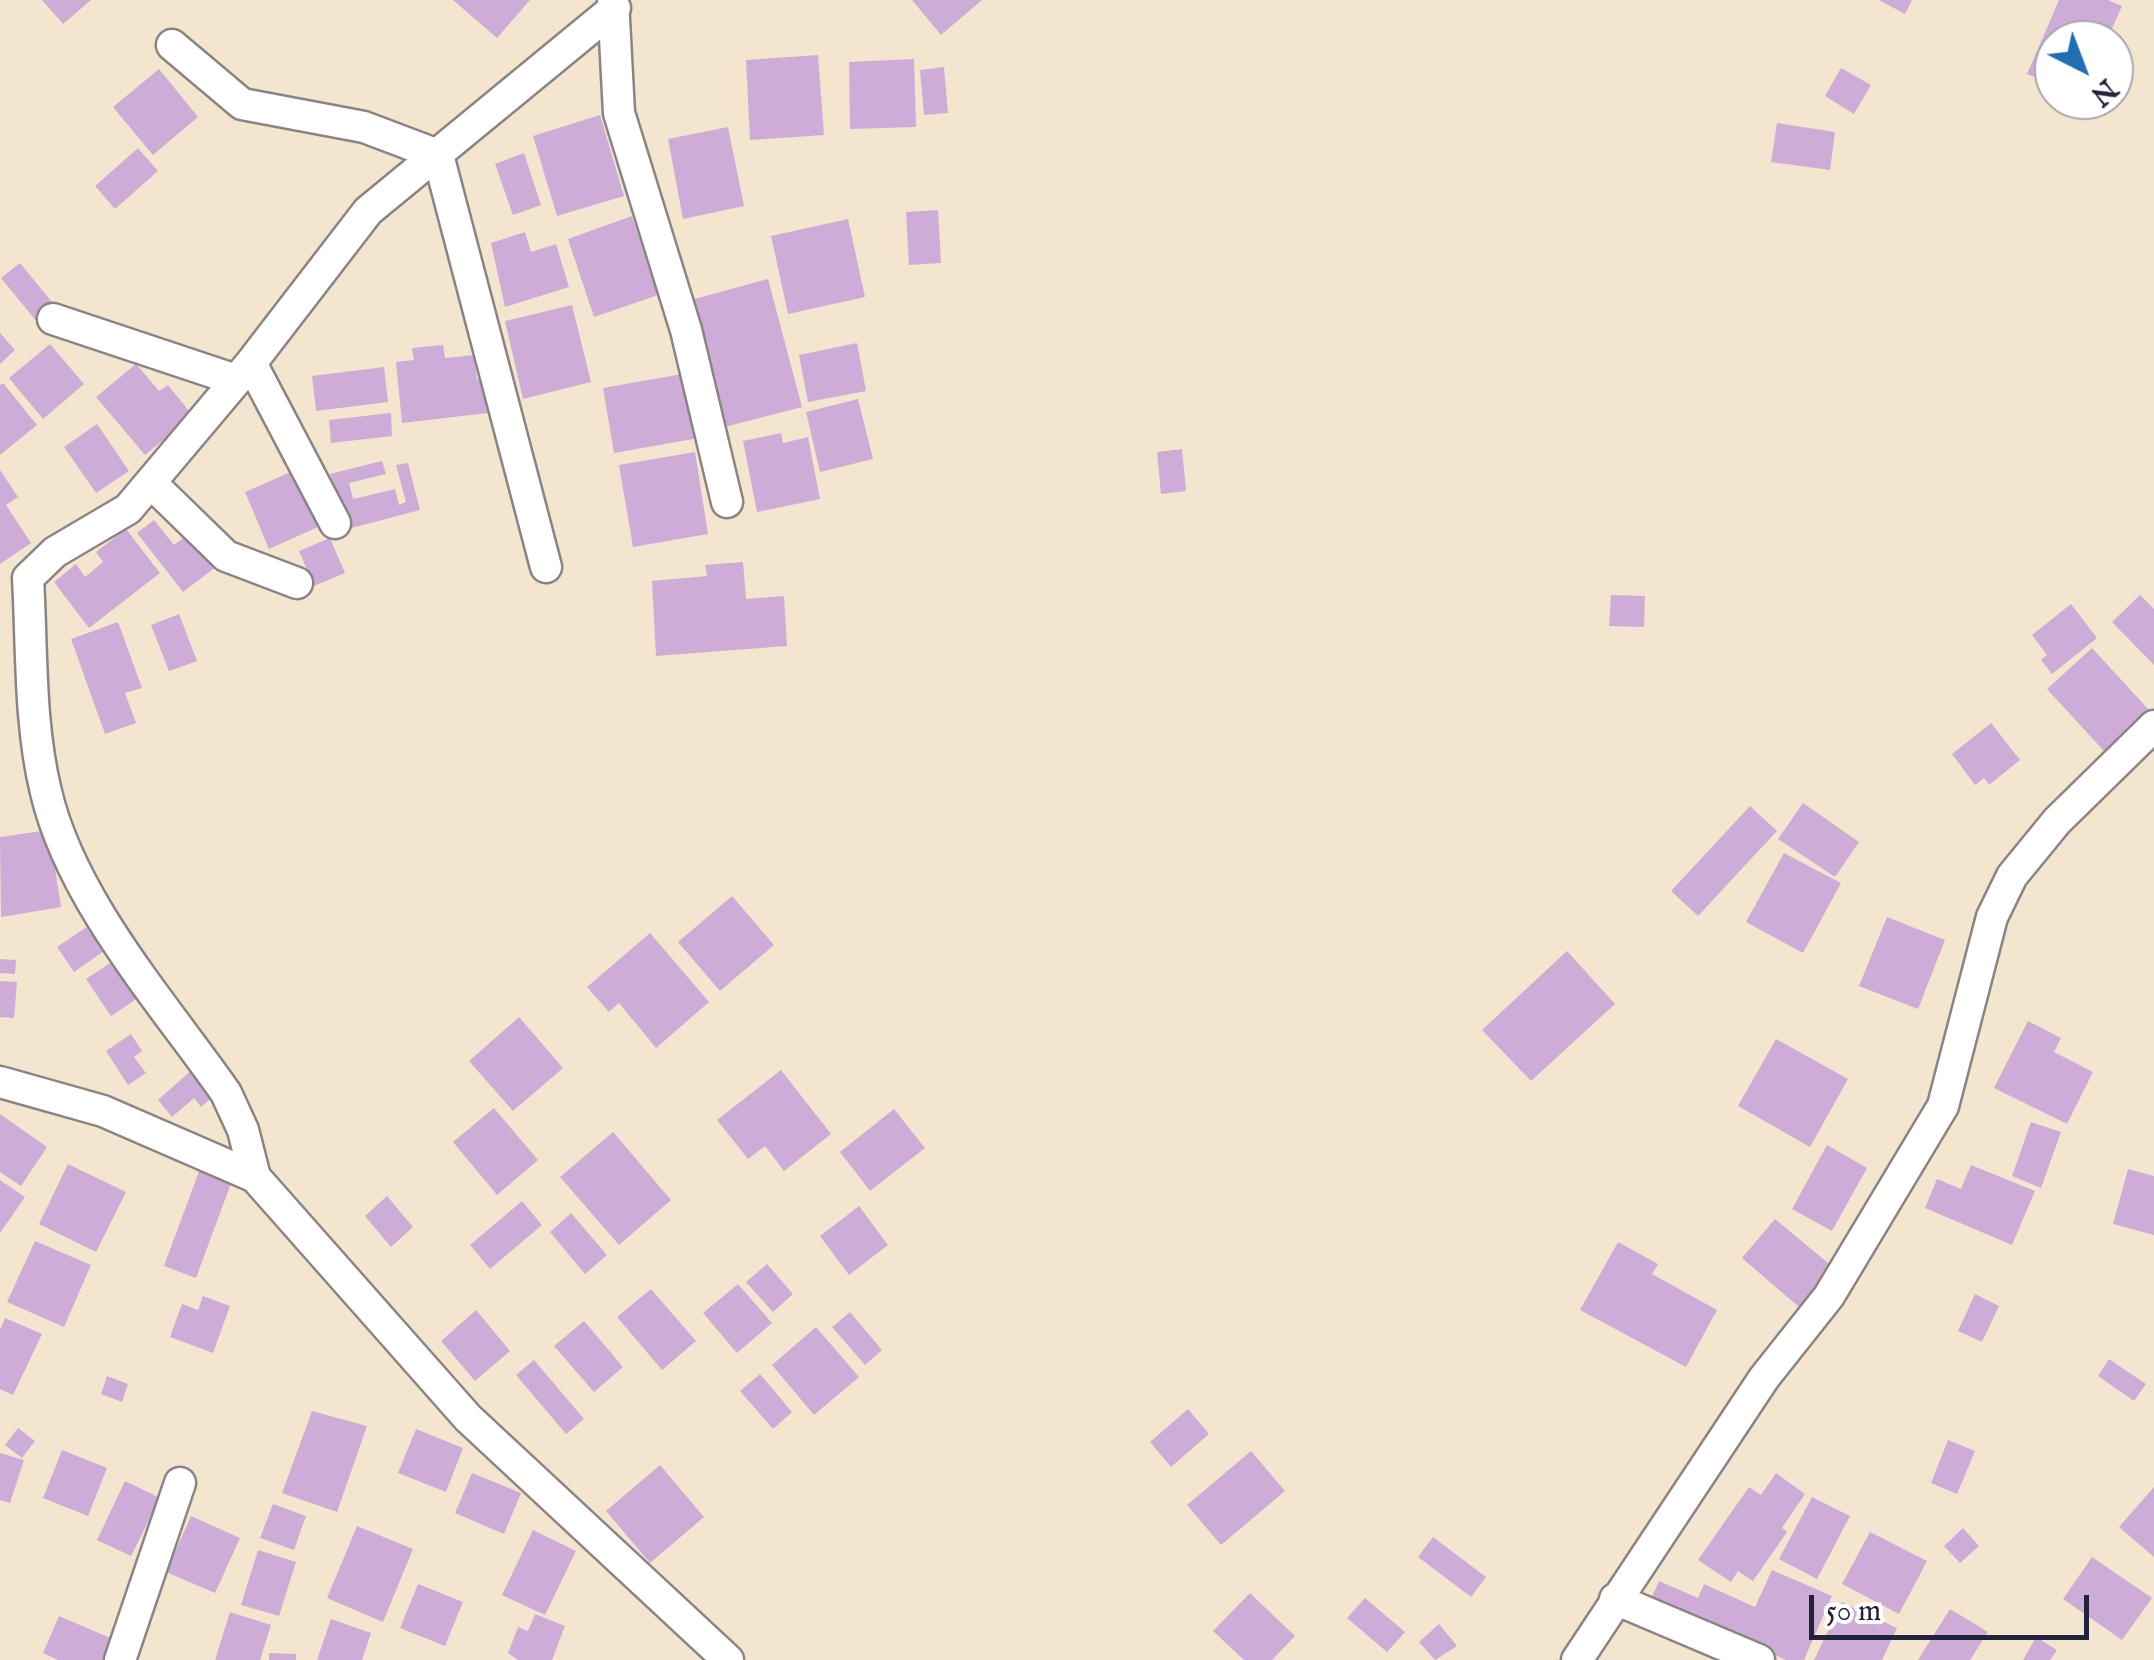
<!DOCTYPE html>
<style>
body{margin:0}
#map{position:relative;width:2154px;height:1660px;overflow:hidden;background:#f4e6ce;font-family:"IM FELL English",serif}
canvas{display:block}
.north{position:absolute;left:2034px;top:20px;width:100px;height:100px;box-sizing:border-box;background:#fff;border:2px solid #a7a7b1;border-radius:50%;rotate:138deg;font-size:28px;font-weight:700;line-height:40px;text-align:center;color:#22223b}
.north::after{content:'';display:block;margin:auto;width:35px;height:45px;background:#1f6fb2;clip-path:polygon(50% 0,100% 100%,50% 72%,0 100%)}
.scale{position:absolute;left:1809px;top:1595px;width:280px;height:45px;box-sizing:border-box;border:5px solid #22223b;border-top:0;padding-left:12px;font-size:30px;line-height:35px;white-space:nowrap;color:#22223b;-webkit-text-stroke:8px #fff;paint-order:stroke}
</style>
<div id="map">
<canvas width="2154" height="1660"></canvas>
<div class="north">N</div>
<div class="scale">50 m</div>
</div>
<script>
const context = document.querySelector('canvas').getContext('2d');
context.lineJoin = 'round';
function fillPath(path, color) { context.fillStyle = color; context.fill(path, 'evenodd'); }
function stroke(path, color, width, dash) { context.strokeStyle = color; context.lineWidth = width; context.lineCap = dash ? 'butt' : 'round'; context.setLineDash(dash || []); context.stroke(path); }
fillPath(new Path2D(`
 M42 0H91L63 24Z
 M453 0H530L497 38Z
 M912 0H982L941 35Z
 M1879 0H1912L1905 14Z
 M2059 0H2108L2122 6 2107 40H2054V85L2027 74Z
 M818 55 824 135 750 140 746 60Z
 M914 59 916 127 850 129 849 62Z
 M944 67 948 113 924 115 920 70Z
 M1841 68 1871 85 1854 114 1825 96Z
 M159 69 198 117 153 155 113 107Z
 M600 115 624 196 557 216 533 136Z
 M1777 123 1835 132 1830 170 1771 162Z
 M728 127 744 206 683 219 668 139Z
 M138 148 158 171 115 209 95 186Z
 M524 153 541 205 513 215 495 164Z
 M938 210 941 263 909 265 906 212Z
 M632 216 658 295 594 317 568 239Z
 M848 219 865 297 788 314 771 236Z
 M525 232 531 252 556 244 569 287 505 307 491 243Z
 M20 263 56 307 37 322 1 278Z
 M768 279 802 407 721 428 687 301Z
 M572 305 591 382 523 399 505 321Z
 M0 333 15 350 0 364Z
 M857 343 866 391 808 402 799 355Z
 M50 344 84 384 43 419 9 378Z
 M443 345 445 358 474 355 477 379 484 378 488 413 402 423 396 362 414 360 412 348Z
 M136 364 159 391 168 385 193 416 145 455 96 397Z
 M384 367 388 402 316 411 312 376Z
 M688 373 699 438 614 453 603 388Z
 M3 383 37 425 0 455V385Z
 M858 399 873 459 820 472 806 412Z
 M391 413 392 436 331 443 329 420Z
 M97 424 129 471 96 493 64 447Z
 M781 433 783 443 808 437 820 499 757 512 743 441Z
 M1182 449 1186 491 1161 494 1157 452Z
 M695 452 708 534 633 547 619 465Z
 M382 461 386 474 349 483 353 499 395 489 399 505 406 502 396 465 408 463 420 510 344 530 330 474Z
 M0 470 18 497 6 505 31 543 0 564Z
 M293 471 318 527 269 549 245 492Z
 M154 520 174 545 190 533 216 567 183 592 137 533Z
 M126 529 160 573 89 628 54 582 76 564 85 577 103 562 96 552Z
 M330 538 345 573 314 586 299 551Z
 M743 562 746 599 784 596 787 646 656 656 652 581 707 576 705 565Z
 M1611 595 1645 596 1644 627 1609 626Z
 M2140 595 2154 609V665L2112 622Z
 M2071 604 2097 638 2052 674 2041 660 2047 655 2032 635Z
 M179 614 197 661 169 671 151 625Z
 M118 622 142 688 125 693 136 723 105 734 71 639Z
 M2092 648 2149 710 2104 751 2047 689Z
 M1991 723 2020 760 1989 785 1984 778 1975 785 1952 754Z
 M1803 803 1859 842 1835 877 1778 839Z
 M1750 806 1777 831 1698 916 1671 891Z
 M49 830 61 907 1 917 0 837Z
 M1784 853 1841 883 1803 953 1746 922Z
 M732 896 774 945 720 991 678 942Z
 M1887 917 1945 940 1918 1009 1859 986Z
 M97 920 114 944 74 972 57 947Z
 M650 933 709 1002 656 1048 619 1003 609 1012 587 987Z
 M1567 951 1615 1004 1531 1081 1482 1030Z
 M119 957 144 994 111 1016 86 979Z
 M0 959 16 960 15 974 0 973Z
 M0 981 17 982 14 1018 0 1017Z
 M519 1017 563 1068 513 1111 469 1061Z
 M2028 1021 2061 1038 2054 1052 2093 1072 2067 1124 1994 1088Z
 M131 1034 142 1051 134 1057 146 1073 128 1085 106 1051Z
 M1776 1039 1848 1079 1810 1147 1738 1106Z
 M195 1067 217 1093 201 1107 194 1098 172 1117 158 1100Z
 M781 1070 831 1134 784 1171 765 1146 748 1159 717 1120Z
 M494 1108 538 1160 497 1195 453 1142Z
 M894 1109 925 1148 870 1191 840 1152Z
 M0 1114 47 1147 21 1186 0 1172Z
 M2031 1122 2061 1132 2041 1188 2012 1176Z
 M613 1132 671 1200 619 1245 560 1177Z
 M1827 1145 1867 1168 1832 1231 1792 1209Z
 M68 1164 126 1192 96 1252 39 1224Z
 M1971 1165 2035 1191 2012 1245 1925 1208 1937 1179 1961 1189Z
 M201 1166 233 1178 196 1278 164 1266Z
 M2128 1169 2154 1176V1235L2113 1224Z
 M0 1180 25 1197 0 1233Z
 M387 1196 413 1227 391 1247 365 1216Z
 M522 1201 542 1225 490 1269 470 1245Z
 M859 1206 888 1245 849 1275 820 1236Z
 M571 1213 607 1255 585 1274 550 1232Z
 M1775 1219 1840 1273 1806 1313 1742 1258Z
 M35 1241 91 1265 64 1327 7 1302Z
 M1618 1242 1658 1264 1652 1274 1717 1310 1686 1367 1580 1310Z
 M767 1264 793 1294 773 1312 746 1282Z
 M738 1284 772 1323 737 1353 703 1313Z
 M651 1289 696 1341 662 1370 617 1317Z
 M1975 1294 1999 1306 1982 1342 1958 1331Z
 M203 1296 230 1306 213 1353 170 1337 182 1304 198 1310Z
 M476 1310 510 1351 475 1381 441 1341Z
 M850 1312 882 1350 865 1365 832 1327Z
 M5 1318 42 1334 13 1395 0 1389V1330Z
 M584 1321 623 1367 594 1392 554 1346Z
 M816 1327 859 1377 814 1415 772 1365Z
 M2109 1359 2146 1384 2134 1401 2098 1376Z
 M534 1360 584 1419 566 1434 516 1375Z
 M760 1374 792 1412 773 1429 740 1391Z
 M107 1376 128 1384 122 1402 101 1394Z
 M1188 1409 1209 1434 1171 1467 1150 1442Z
 M312 1411 367 1426 337 1512 282 1493Z
 M18 1428 35 1441 22 1458 5 1445Z
 M416 1429 463 1448 446 1492 398 1473Z
 M1948 1440 1975 1451 1957 1494 1931 1483Z
 M62 1450 107 1468 88 1516 43 1498Z
 M1251 1451 1285 1491 1221 1545 1187 1505Z
 M0 1453 24 1460 10 1503 0 1500Z
 M660 1465 704 1517 650 1563 606 1511Z
 M472 1473 521 1493 504 1534 455 1513Z
 M1776 1473 1805 1494 1782 1528 1787 1532 1753 1581 1738 1571 1731 1582 1698 1560 1749 1487 1761 1495Z
 M125 1481 160 1498 131 1556 97 1540Z
 M2154 1487V1557L2119 1527Z
 M1812 1497 1850 1516 1817 1579 1779 1559Z
 M273 1504 306 1516 294 1550 260 1538Z
 M191 1516 240 1538 215 1593 166 1572Z
 M357 1526 413 1549 383 1622 327 1598Z
 M1963 1528 1979 1546 1960 1563 1944 1546Z
 M533 1530 576 1551 545 1615 502 1595Z
 M1870 1532 1927 1561 1899 1614 1842 1584Z
 M1433 1537 1486 1577 1471 1597 1418 1557Z
 M258 1550 296 1562 279 1616 241 1605Z
 M2092 1557 2152 1598 2122 1640 2063 1599Z
 M1772 1570 1832 1596 1804 1660H1786L1651 1599 1659 1581 1698 1598 1704 1584 1755 1607Z
 M418 1584 463 1602 445 1646 400 1628Z
 M1250 1593 1295 1636 1272 1660H1244L1213 1631Z
 M1365 1598 1405 1632 1387 1652 1347 1618Z
 M1842 1602 1897 1628 1882 1660H1814Z
 M1950 1609 1988 1632 1970 1660H1918Z
 M230 1612 271 1625 260 1660H215Z
 M535 1614 565 1626 552 1660H518L508 1653 518 1627 528 1631Z
 M59 1616 115 1640 106 1660H58L43 1653Z
 M331 1619 371 1633 362 1660H317Z
 M1439 1624 1457 1646 1435 1660 1419 1642Z
 M2036 1637 2057 1650 2050 1660H2023Z
 M269 1653 296 1654V1660H269Z`), '#cdadd7');
const minor = new Path2D(`
 M613 0 619 113 686 330 727 502
 M172 45 242 104 364 127 438 155 546 567
 M53 319 236 380
 M251 363 335 523
 M151 483 226 556 297 583
 M0 1082 103 1111 255 1177 468 1418 728 1660
 M255 1177 243 1130 226 1093C163 1003 71 900 46 792 29 723 32 648 28 578L55 552 128 509 251 363 368 211 615 8
 M1615 1599 1759 1660
 M120 1660 180 1483
 M1577 1660 1764 1378 1829 1296 1943 1106 1992 917 2012 876 2057 821 2154 726`);
stroke(minor, '#8b8484', 35);
stroke(minor, '#fff', 30);
</script>
